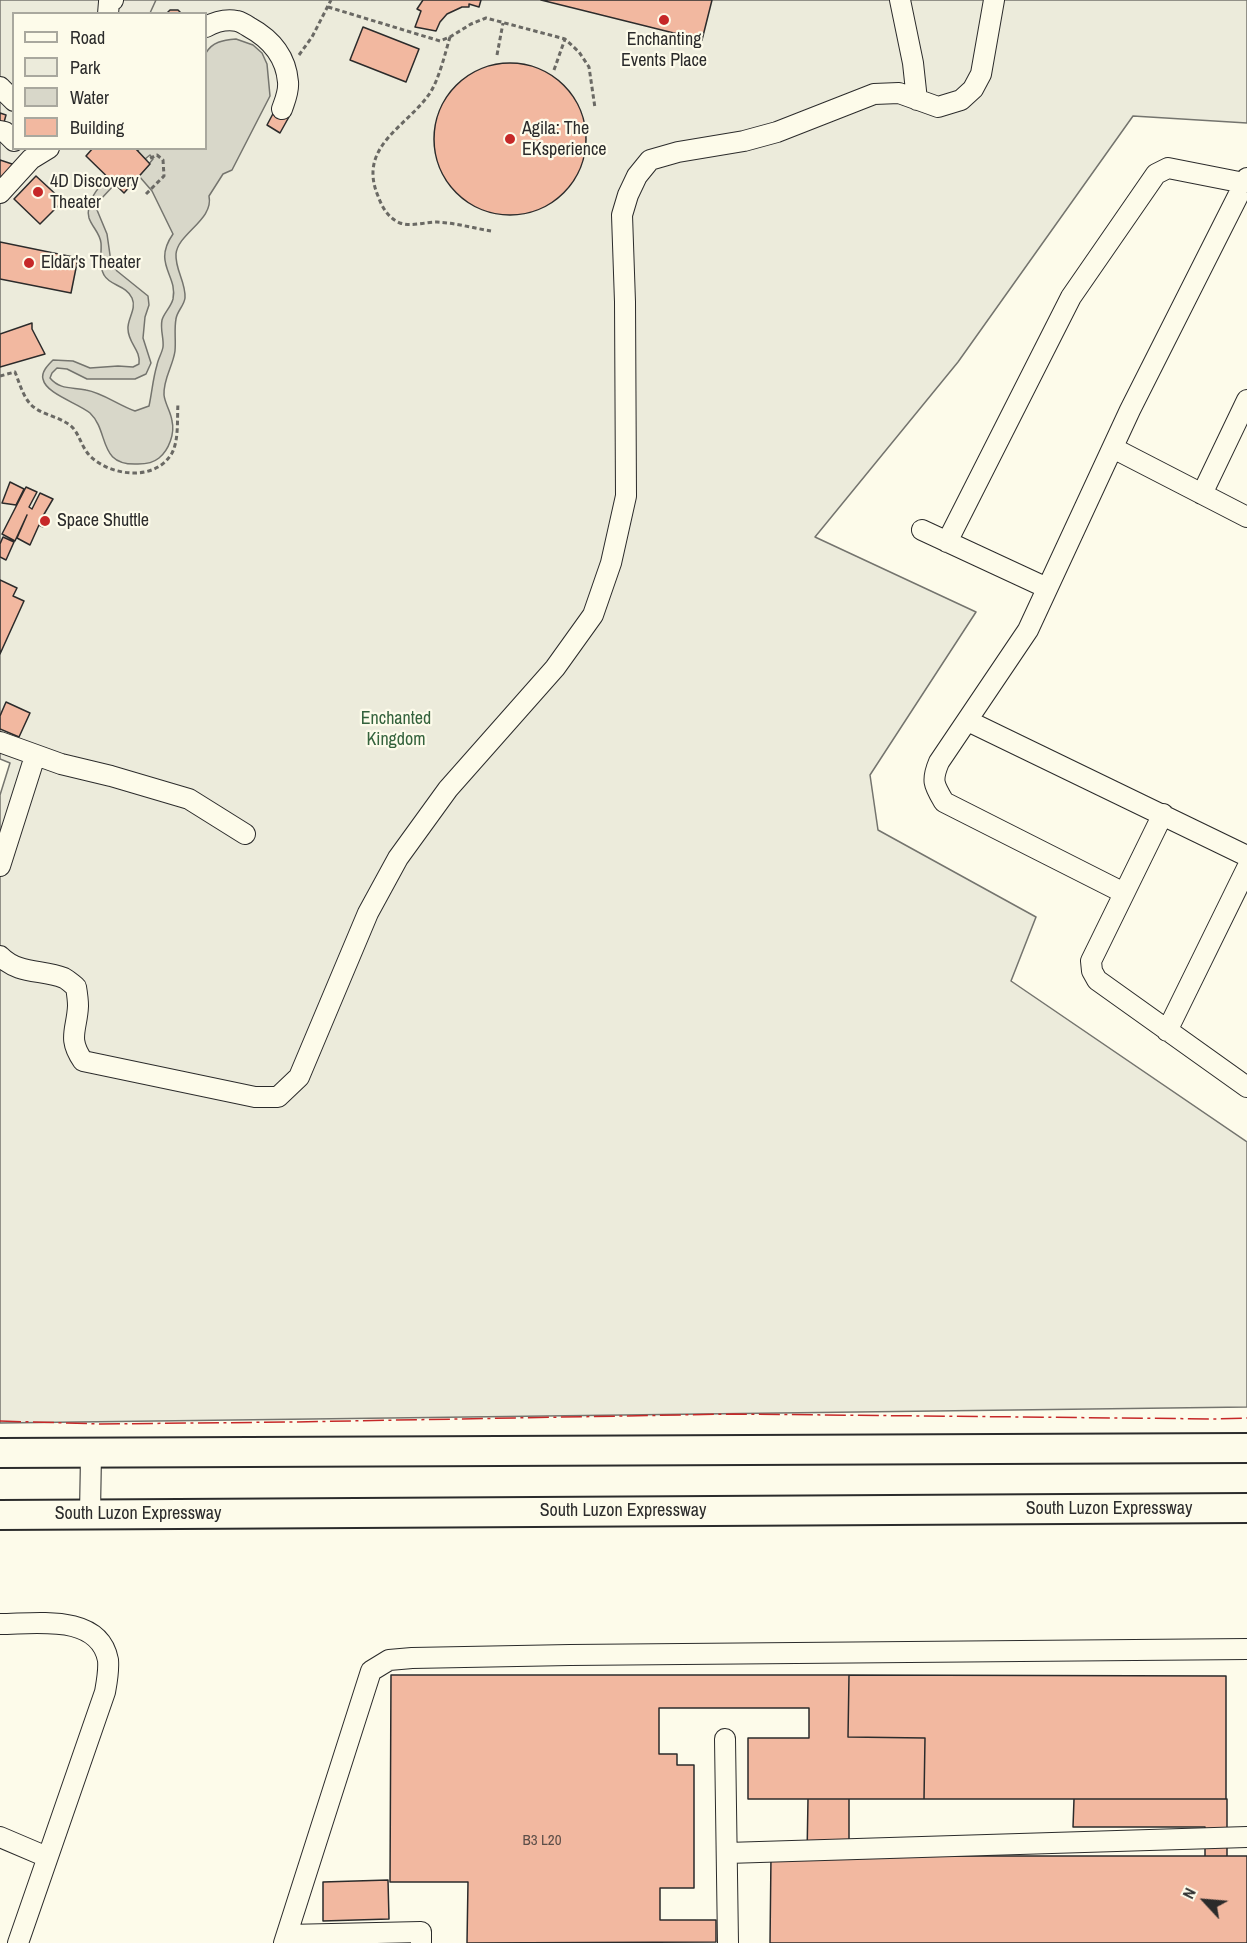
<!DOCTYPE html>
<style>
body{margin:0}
#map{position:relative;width:1247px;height:1943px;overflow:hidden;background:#fdfbea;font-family:"Archivo Narrow",sans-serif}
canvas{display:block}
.legend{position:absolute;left:12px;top:12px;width:195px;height:138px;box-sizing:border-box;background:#fdfbea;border:2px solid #a9a89e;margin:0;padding:8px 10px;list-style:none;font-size:18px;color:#2b2b2b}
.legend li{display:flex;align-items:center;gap:12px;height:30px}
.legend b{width:30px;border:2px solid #a9a89e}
.north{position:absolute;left:1175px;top:1871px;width:60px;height:60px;-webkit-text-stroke:4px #fdfbea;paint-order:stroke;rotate:296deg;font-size:16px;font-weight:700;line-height:24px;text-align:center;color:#2b2b2b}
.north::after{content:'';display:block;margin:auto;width:21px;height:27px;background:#2b2b2b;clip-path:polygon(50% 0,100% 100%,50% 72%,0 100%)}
</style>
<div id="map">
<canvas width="1247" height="1943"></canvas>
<ul class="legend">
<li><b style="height:8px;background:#fdfbea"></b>Road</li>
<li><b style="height:16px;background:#ecebdb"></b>Park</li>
<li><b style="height:16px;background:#d8d7c9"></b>Water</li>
<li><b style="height:16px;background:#f2b8a0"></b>Building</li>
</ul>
<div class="north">N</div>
</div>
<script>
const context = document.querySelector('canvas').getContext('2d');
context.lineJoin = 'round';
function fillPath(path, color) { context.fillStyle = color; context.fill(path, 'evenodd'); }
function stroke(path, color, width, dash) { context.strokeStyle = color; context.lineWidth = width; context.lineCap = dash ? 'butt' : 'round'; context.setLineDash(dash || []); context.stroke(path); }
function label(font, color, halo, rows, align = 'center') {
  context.font = font + ' "Archivo Narrow",sans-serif'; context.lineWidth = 4.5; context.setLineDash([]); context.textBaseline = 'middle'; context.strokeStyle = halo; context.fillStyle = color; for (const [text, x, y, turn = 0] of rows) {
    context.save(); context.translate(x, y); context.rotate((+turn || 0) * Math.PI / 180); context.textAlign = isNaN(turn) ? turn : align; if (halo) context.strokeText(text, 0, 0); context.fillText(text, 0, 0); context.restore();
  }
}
const green = new Path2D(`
 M0 0H1247V123L1133 116 958 362 815 537 976 612 870 775 878 830 1036 917 1011 981 1247 1142V1407L0 1423V795L10 763 0 759ZM14 14H206V148H14Z`);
fillPath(green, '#ecebdb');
stroke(green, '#74746e', 1.5);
const parking = new Path2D(`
 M106 0H156L150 13H103L99 5Z`);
fillPath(parking, '#eceadb');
stroke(parking, '#74746e', 1.5);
const water = new Path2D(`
 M236 39 253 45 262 53 267 64 270 96 232 170 223 174 209 196C214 220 178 233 176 254 175 270 186 282 185 298 184 306 177 311 176 319 174 329 176 340 175 351 173 366 163 379 164 395 165 404 171 412 172 421 175 433 169 450 159 458 153 463 146 464 138 464 97 466 110 432 90 413 78 403 46 394 43 379 41 372 48 365 53 360L73 361 90 368 118 366 133 367 139 364C141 350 128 343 128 329 127 319 137 309 132 298 126 285 110 286 104 275 98 265 102 254 101 243 100 233 92 227 89 218 85 203 98 187 108 178L115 184 100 200 97 210 107 234 111 262 117 271 148 296 149 305 145 317 143 338 151 363 146 374 135 379H87L67 369 57 368 52 373 50 378C60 390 72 387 86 390 103 393 118 405 135 411L149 406C152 392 153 378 157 365 158 359 162 353 163 347 164 338 160 330 162 320 164 313 171 307 173 299 178 275 152 264 173 234L152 191 139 176 153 159 150 155 145 159 137 152 140 148H206V53C212 42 223 40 236 39Z`);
fillPath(water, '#d8d7c9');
stroke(water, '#74746e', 1.5);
const building = new Path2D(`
 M423 0H481L479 7 469 4V7H462L447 14 440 22 436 31 415 27 421 11 417 9Z
 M541 0H712L702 40Z
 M170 10H178L182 14H166Z
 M363 27 419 49 406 82 350 60Z
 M434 139a76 76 0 1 1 152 0a76 76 0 1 1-152 0Z
 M276 108 290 115 280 133 267 125Z
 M0 113 6 115 3 126H0Z
 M93 148H135L150 164 124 193 86 156Z
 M0 160 15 165 0 181Z
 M36 176 63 201 40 224 14 199Z
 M0 242 78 258 71 293 0 279Z
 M32 323V329L45 354 0 367V334Z
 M10 482 24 489 16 505 2 503Z
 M26 487 37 492 29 507 32 509 40 493 53 499 43 516 47 519 43 527 39 525 30 545 17 538 27 515 15 541 2 534Z
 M3 537 14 542 6 560 0 557V544Z
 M0 580 17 588 13 596 24 601 0 654Z
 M6 702 30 713 19 737 0 729V716Z
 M391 1675H849L848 1737 925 1738 924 1799H748V1738H809V1708H659V1754H677V1765H694V1888H660V1920H716V1942L467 1943 468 1882H390Z
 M849 1675 1226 1676V1799H924L925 1738 848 1737Z
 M808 1799H849V1856H807Z
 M1074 1799H1227V1856H1205V1827H1073Z
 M771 1856H1247V1943H770Z
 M388 1880 389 1919 323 1921V1882Z`);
fillPath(building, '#f2b8a0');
stroke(building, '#2b2b2b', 1.5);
const minor = new Path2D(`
 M900 0 913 63 917 100
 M108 14 109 2 113 0
 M206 27C215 22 226 19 237 21 241 22 246 25 249 27 271 39 286 57 288 82 289 92 285 100 282 109
 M0 87 14 101
 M0 131 5 132 14 141
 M0 193 31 159 49 148
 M1113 448 1247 517
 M1202 494 1247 400
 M922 530 1047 588
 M947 542 1071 297 1156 174 1168 168 1244 183
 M968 721 1247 856
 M0 742 61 764 111 776 189 799 245 834
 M1163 814 1091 961 1092 971 1097 980 1247 1087
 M0 866 35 756
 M1124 893 944 802C934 785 931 781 939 762L1028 630 1130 410 1247 178
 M0 956C19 975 42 969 64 978 68 980 72 984 76 987 77 993 78 1000 78 1006 77 1030 67 1038 83 1061L255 1097H278L299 1077 368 913 398 858 448 789 555 668 593 615 611 563 626 496 625 302 622 215 628 195 637 176 650 160 678 152 744 141 777 132 874 94 899 93 938 107 961 100 973 89 981 74 994 0
 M1167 1031 1247 868
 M90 1515 91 1452
 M0 1624C35 1624 99 1613 108 1660 109 1671 107 1681 105 1692L18 1943
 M725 1739 728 1943
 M0 1837 47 1857
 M727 1853 1247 1837
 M287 1935 421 1932V1943
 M284 1943 371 1671 389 1660 412 1658 570 1655 1247 1649`);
const highway = new Path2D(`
 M0 1453 1247 1448
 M0 1515 1247 1508`);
stroke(minor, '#2b2b2b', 22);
stroke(highway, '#2b2b2b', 32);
stroke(new Path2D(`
 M328 7 440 41 450 37 471 24 486 18 565 39 579 52 589 67 595 108
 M450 37C445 54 439 79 430 93 407 127 357 146 378 196 382 207 388 218 400 223 411 227 425 222 437 222 455 223 473 228 491 231
 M299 55 312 37 331 0
 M497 55 503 23
 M554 70 565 39
 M146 194 164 176 163 160 157 155 147 160
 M0 376 15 372C20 384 24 401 35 408 46 416 61 417 72 427 80 435 81 447 91 457 113 477 156 481 172 453 179 440 177 418 178 403`), '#6a6964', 3, [4.5, 3]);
stroke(minor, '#fdfbea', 20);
stroke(highway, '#fdfbea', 28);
stroke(new Path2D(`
 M0 1421 100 1424 292 1422 733 1414 1217 1419 1247 1418`), '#c62828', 1.5, [21, 4.5, 3, 4.5]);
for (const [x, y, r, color] of [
 [664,20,6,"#c62828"],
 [510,139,6,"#c62828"],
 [38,192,6,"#c62828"],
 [29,263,6,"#c62828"],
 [45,521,6,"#c62828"]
]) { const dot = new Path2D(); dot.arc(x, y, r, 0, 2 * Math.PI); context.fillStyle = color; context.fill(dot); stroke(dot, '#fdfbea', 2); }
label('15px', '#5d4e48', null, [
 ["B3 L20",542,1841]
]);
label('18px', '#2b2b2b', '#fdfbea', [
 ["Enchanting",664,40,"center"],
 ["Events Place",664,61,"center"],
 ["Agila: The",522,129],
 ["EKsperience",522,150],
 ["4D Discovery",50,182],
 ["Theater",50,203],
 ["Eldar's Theater",41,263],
 ["Space Shuttle",57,521]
], 'left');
label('18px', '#34623c', '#fdfbea', [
 ["Enchanted",396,719],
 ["Kingdom",396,740]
]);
label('18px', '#2b2b2b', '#fdfbea', [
 ["South Luzon Expressway",1109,1509],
 ["South Luzon Expressway",623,1511],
 ["South Luzon Expressway",138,1514]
]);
</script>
